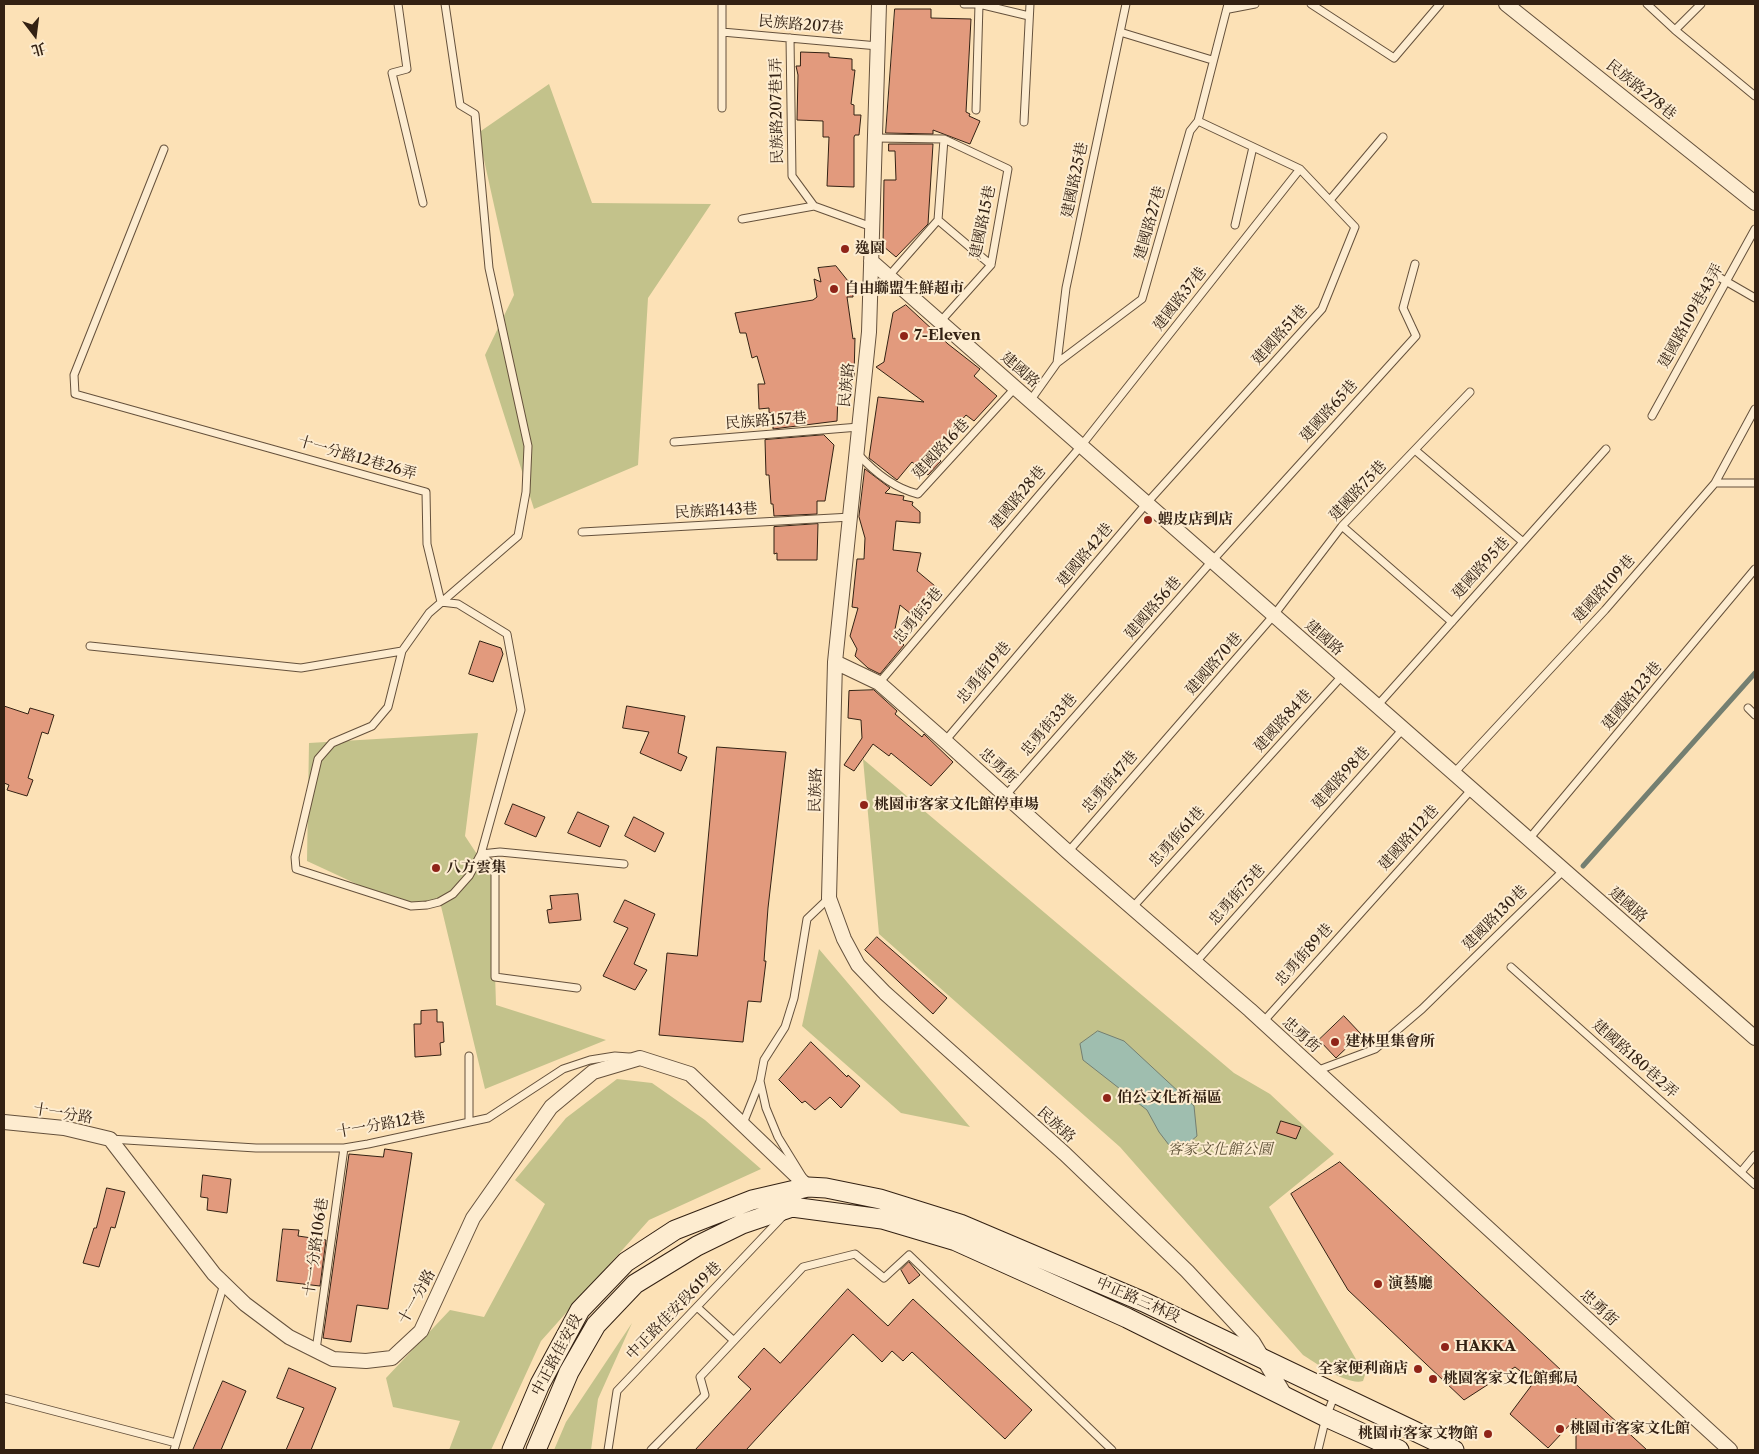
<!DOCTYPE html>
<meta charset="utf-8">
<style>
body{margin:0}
#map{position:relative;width:1759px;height:1454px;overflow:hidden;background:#fce1b6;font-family:"Libre Caslon Text","Noto Serif TC",serif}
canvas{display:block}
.frame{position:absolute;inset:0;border:5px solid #332113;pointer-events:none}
.north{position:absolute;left:10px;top:10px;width:50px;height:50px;-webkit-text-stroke:4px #fdecd0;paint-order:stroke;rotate:165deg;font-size:14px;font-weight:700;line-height:20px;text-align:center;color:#332113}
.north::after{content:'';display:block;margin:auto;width:18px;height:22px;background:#332113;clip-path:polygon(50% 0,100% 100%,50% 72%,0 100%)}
</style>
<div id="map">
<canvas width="1759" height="1454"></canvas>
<div class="frame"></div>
<div class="north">北</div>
</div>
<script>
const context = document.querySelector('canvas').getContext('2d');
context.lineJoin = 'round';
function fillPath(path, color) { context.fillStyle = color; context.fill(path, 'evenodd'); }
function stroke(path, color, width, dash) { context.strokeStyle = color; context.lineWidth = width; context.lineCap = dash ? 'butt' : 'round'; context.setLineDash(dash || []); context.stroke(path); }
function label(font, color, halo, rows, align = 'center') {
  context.font = font + ' "Libre Caslon Text","Noto Serif TC",serif'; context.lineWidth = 4; context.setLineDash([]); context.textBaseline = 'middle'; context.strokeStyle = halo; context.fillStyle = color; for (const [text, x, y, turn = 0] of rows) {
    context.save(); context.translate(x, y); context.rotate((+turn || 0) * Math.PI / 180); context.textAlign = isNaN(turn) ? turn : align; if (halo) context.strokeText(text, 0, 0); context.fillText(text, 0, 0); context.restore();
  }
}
fillPath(new Path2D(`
 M549 84 592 203 711 204 648 298 638 465 534 509 485 355 514 295 478 133Z
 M478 733 465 836 492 877 496 1005 606 1040 485 1089 440 902 404 906 307 861 309 743Z
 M863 759 1234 1073 1270 1094 1334 1154 1269 1207 1365 1375 1363 1381C1348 1386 1316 1363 1303 1355L1120 1147 879 934Z
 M819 949 970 1127 901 1113 802 1026Z
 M617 1079 652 1083 705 1120 761 1169 649 1220 541 1341 491 1450H449L460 1421 393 1407 386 1378 450 1310 484 1317 545 1204 515 1180 566 1118Z
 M632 1323 598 1399 591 1450H554L566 1422Z`), '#c3c28b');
const water = new Path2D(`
 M1098 1031 1124 1041 1194 1106 1197 1136 1183 1148 1169 1145 1159 1132 1147 1110 1083 1060 1080 1044Z`);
fillPath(water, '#9fbeaf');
stroke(water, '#747f71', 1);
stroke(new Path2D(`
 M1583 866 1755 673`), '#747f71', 5);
const building = new Path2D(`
 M895 9H931V18L971 19 966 112 970 114 969 116 980 121 970 144 933 130V134L886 133Z
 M801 52 829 53V57L852 59V70H855L851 104 854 105V115H861L859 135H855L854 137V187L827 186 829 137H823V121L797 120 798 75 796 66H800Z
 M889 144H933L928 224 896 257 883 246 884 180H896L895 151H889Z
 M836 266 848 281 853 280V297H847L853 339 855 338 854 377 842 378 840 395H838L837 421 773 429V412L769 413V408L759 409 758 384H765L757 356 752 358 746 333H740L735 313 813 300 817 297 814 279 821 282 818 268Z
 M906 305 948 344 980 369 974 376 997 396 974 421 966 415 933 453 941 461 928 475 912 462 897 480 869 458 878 397 924 402 876 367 884 362 893 313Z
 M824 435 834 445 825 501H817V514L774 516 773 504H771L769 475H766L765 440Z
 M865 469 890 488 885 493 904 496 903 500 913 502 912 505 920 512V523L896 521 893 550 921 553 917 571 941 591 917 619 900 605 894 634 904 645 880 674 868 668 855 656 857 649 850 636 858 608 852 607 857 559H864L865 538 859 517Z
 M818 524 817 560H777V553L774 554V527Z
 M480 641 501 648 503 654 493 682 469 674Z
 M874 690 897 711 895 714 922 737 924 734 953 762 931 786 891 753 889 756 873 744 854 771 844 765 862 738 861 720 848 718 849 691Z
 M4 706 28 714 30 708 54 715 48 734 42 732 28 778 33 780 27 796 7 790 9 785 4 783Z
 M627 706 685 716 678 753 687 757 681 771 640 753 649 732 623 728Z
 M717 747 786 752 768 908 764 961H766L761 1002 748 1001 743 1042 659 1035 667 953 697 956Z
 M513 804 545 817 536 837 505 824Z
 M578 812 609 826 600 847 568 833Z
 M634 817 664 833 655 852 625 836Z
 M578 894 581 920 549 923 547 910 552 909 550 896Z
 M625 900 655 914 634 964 647 970 635 990 603 976 628 928 614 922Z
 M877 937 947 998 933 1014 865 950Z
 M437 1010V1022H443L444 1042 440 1043 441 1055 415 1057 414 1024H421V1011Z
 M1344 1016 1361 1034 1336 1058 1319 1040Z
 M811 1042 847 1077 848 1075 860 1086 841 1108 830 1097 815 1110 805 1101 802 1103 779 1080Z
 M1281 1121 1301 1127 1296 1139 1277 1133Z
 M385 1149 412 1153 388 1309 357 1305 351 1342 323 1338 349 1154 383 1157Z
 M1340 1162 1580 1388 1647 1450H1576V1418L1548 1448 1510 1414 1534 1382 1515 1367 1464 1400 1348 1290 1291 1194Z
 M203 1175 231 1179 227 1213 207 1210 208 1198 201 1197Z
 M107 1188 125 1192 115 1228 111 1227 99 1267 83 1263 94 1228H96Z
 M283 1229 299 1230 298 1236 326 1240 320 1286 277 1281Z
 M909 1262 920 1275 909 1284 901 1270Z
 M848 1289 888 1326 913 1299 1032 1410 1005 1439 912 1352 903 1361 892 1351 882 1362 853 1334 746 1450H695L751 1389 738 1377 764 1348 780 1363Z
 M289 1368 336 1388 311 1450H286L304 1408 277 1398Z
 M223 1381 246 1391 221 1450H193Z`);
fillPath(building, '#e29a7d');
stroke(building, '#332113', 1);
const service = new Path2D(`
 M398 4 407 69 392 73 423 203
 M445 4 460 105 475 114 489 268 528 446 526 492 518 536 429 613 402 651 388 707 372 726 332 743 318 759 295 857 296 869 411 906 427 905 439 902 453 894 469 876 481 854 500 852 624 864
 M964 4H979L1029 16
 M1311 4 1394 58 1440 4
 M1647 4 1675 30 1755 96
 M1229 9 1255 4
 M1675 30 1701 4
 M722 32 878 46
 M1120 32 1212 60
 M790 38 792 176 814 206
 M722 108V4
 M976 110 979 4
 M1024 122 1030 4
 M875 138 944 139 1008 169 991 265 940 322
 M944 139 938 220 991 265
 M164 149 74 375 75 394 426 492 427 544 441 602 458 604 507 634 521 710 481 854 495 868V977L577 988
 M1330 200 1383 137
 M742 219 814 206 872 227
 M1235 225 1253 147
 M1710 272 1755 298
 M888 277 938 220
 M1057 363 1066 288 1126 4
 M1030 401 1057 363 1142 299 1190 131 1198 121 1228 4
 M1652 416 1755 229
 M674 442 859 427
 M1415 450 1523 542
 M857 453C874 472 893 488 918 494L1015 388
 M1715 483H1755
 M1342 526 1452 622
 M582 532 851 517
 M90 646 301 668 402 651
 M879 683 1081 446 1300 169
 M1377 706 1606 449
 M1748 708 1755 715
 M945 741 1146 504 1322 309 1355 227 1300 169 1198 121
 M1454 773 1605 610 1715 483 1755 409
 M1006 795 1212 561 1416 336 1403 308 1415 264
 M1529 839 1755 569
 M1068 852 1274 615 1342 526 1470 392
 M1132 908 1342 676
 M1195 963 1403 729
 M1511 967 1755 1185
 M1263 1022 1472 789
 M469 1056V1122
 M1316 1071 1375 1049 1422 1009 1564 870
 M760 1081 766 1108 778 1137 802 1176
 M742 1126 760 1081 764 1060 785 1027 794 998 807 919 829 898
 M110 1139 256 1148H344L368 1144 488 1118 563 1069 590 1060 615 1056 629 1057
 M1741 1172 1755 1155
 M697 1307 733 1340
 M316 1350 344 1148
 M4 1398 176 1443
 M174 1450 224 1284
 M608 1450 617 1391 784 1215
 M651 1450 705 1395 700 1377 803 1267 855 1254 884 1278 909 1255 1112 1450
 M1318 1450 1326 1417 1335 1394`);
const minor = new Path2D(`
 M879 4 869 332 835 662 829 898 844 939 858 965 885 993 1065 1154 1187 1271 1253 1342 1285 1395
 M1506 4 1755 203
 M871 261 1755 1038
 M835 662 879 683 945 741 1068 852 1250 1010 1730 1450
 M4 1122 64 1128 110 1139 214 1274 245 1304 289 1337 333 1359 366 1361 392 1358 421 1331 473 1218 551 1107 593 1072 640 1058 690 1074 808 1187`);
const secondary = new Path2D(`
 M512 1450 540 1384 580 1310 626 1262 675 1230 752 1200 808 1187 826 1188 880 1199 960 1224 1144 1302 1454 1450
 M536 1450 569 1372 596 1325 635 1284 697 1246 742 1224 792 1207 882 1219 956 1241 1127 1318 1326 1417 1399 1450`);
stroke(service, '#65513c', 9);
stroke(minor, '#65513c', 16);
stroke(secondary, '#332113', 21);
stroke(service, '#fdecd0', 7);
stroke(minor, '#fdecd0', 14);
stroke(secondary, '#fdecd0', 19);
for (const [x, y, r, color] of [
 [845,249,5,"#8f2418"],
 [834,289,5,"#8f2418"],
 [904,336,5,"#8f2418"],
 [1148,520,5,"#8f2418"],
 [864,805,5,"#8f2418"],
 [436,868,5,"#8f2418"],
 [1335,1042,5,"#8f2418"],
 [1107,1098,5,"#8f2418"],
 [1378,1284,5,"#8f2418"],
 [1445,1347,5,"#8f2418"],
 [1418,1369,5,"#8f2418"],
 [1433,1379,5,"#8f2418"],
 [1560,1429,5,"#8f2418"],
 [1488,1434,5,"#8f2418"]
]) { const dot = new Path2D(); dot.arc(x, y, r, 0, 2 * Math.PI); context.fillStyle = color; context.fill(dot); stroke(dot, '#fdecd0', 2); }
label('15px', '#332113', '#fdecd0', [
 ["民族路207巷",801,25,5],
 ["民族路278巷",1641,90,39],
 ["民族路207巷1弄",777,111,-91],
 ["建國路25巷",1075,180,-78],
 ["建國路15巷",983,222,-78],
 ["建國路27巷",1150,223,-74],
 ["建國路37巷",1180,299,-52],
 ["建國路109巷43弄",1691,316,-61],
 ["建國路51巷",1280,335,-48],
 ["建國路",1020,370,41],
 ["民族路",847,385,-84],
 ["建國路65巷",1329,411,-48],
 ["民族路157巷",766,421,-4],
 ["建國路16巷",941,449,-47],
 ["十一分路12巷26弄",357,458,16],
 ["建國路75巷",1358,491,-47],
 ["建國路28巷",1018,498,-50],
 ["民族路143巷",716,511,-3],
 ["建國路42巷",1085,555,-50],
 ["建國路95巷",1481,568,-48],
 ["建國路109巷",1604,589,-48],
 ["建國路56巷",1153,608,-49],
 ["忠勇街5巷",918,616,-50],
 ["建國路",1324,638,41],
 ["建國路70巷",1214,664,-49],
 ["忠勇街19巷",984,673,-50],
 ["建國路123巷",1632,696,-50],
 ["建國路84巷",1283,721,-48],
 ["忠勇街33巷",1049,725,-49],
 ["忠勇街",998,766,42],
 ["建國路98巷",1341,778,-48],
 ["忠勇街47巷",1110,782,-49],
 ["民族路",816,790,-88],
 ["忠勇街61巷",1177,837,-48],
 ["建國路112巷",1409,838,-48],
 ["忠勇街75巷",1237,895,-48],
 ["建國路",1628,905,41],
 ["建國路130巷",1495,918,-45],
 ["忠勇街89巷",1304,955,-48],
 ["忠勇街",1301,1035,42],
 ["建國路180巷2弄",1635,1059,42],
 ["十一分路",63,1114,9],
 ["十一分路12巷",381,1125,-10],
 ["民族路",1056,1125,42],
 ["十一分路106巷",316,1247,-82],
 ["十一分路",417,1297,-61],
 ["中正路三林段",1138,1300,24],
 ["忠勇街",1599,1308,43],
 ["中正路佳安段619巷",674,1311,-46],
 ["中正路佳安段",557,1355,-62]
]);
label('bold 15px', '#332113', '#fdecd0', [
 ["逸園",855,249],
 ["自由聯盟生鮮超市",844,289],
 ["7-Eleven",914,336],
 ["蝦皮店到店",1158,520],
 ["桃園市客家文化館停車場",874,805],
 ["八方雲集",446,868],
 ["建林里集會所",1345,1042],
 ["伯公文化祈福區",1117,1098],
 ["演藝廳",1388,1284],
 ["HAKKA",1455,1347],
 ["全家便利商店",1408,1369,"right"],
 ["桃園客家文化館郵局",1443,1379],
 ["桃園市客家文化館",1570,1429],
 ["桃園市客家文物館",1478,1434,"right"]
], 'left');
label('italic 15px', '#5e5137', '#fdecd0', [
 ["客家文化館公園",1220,1150]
]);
</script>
